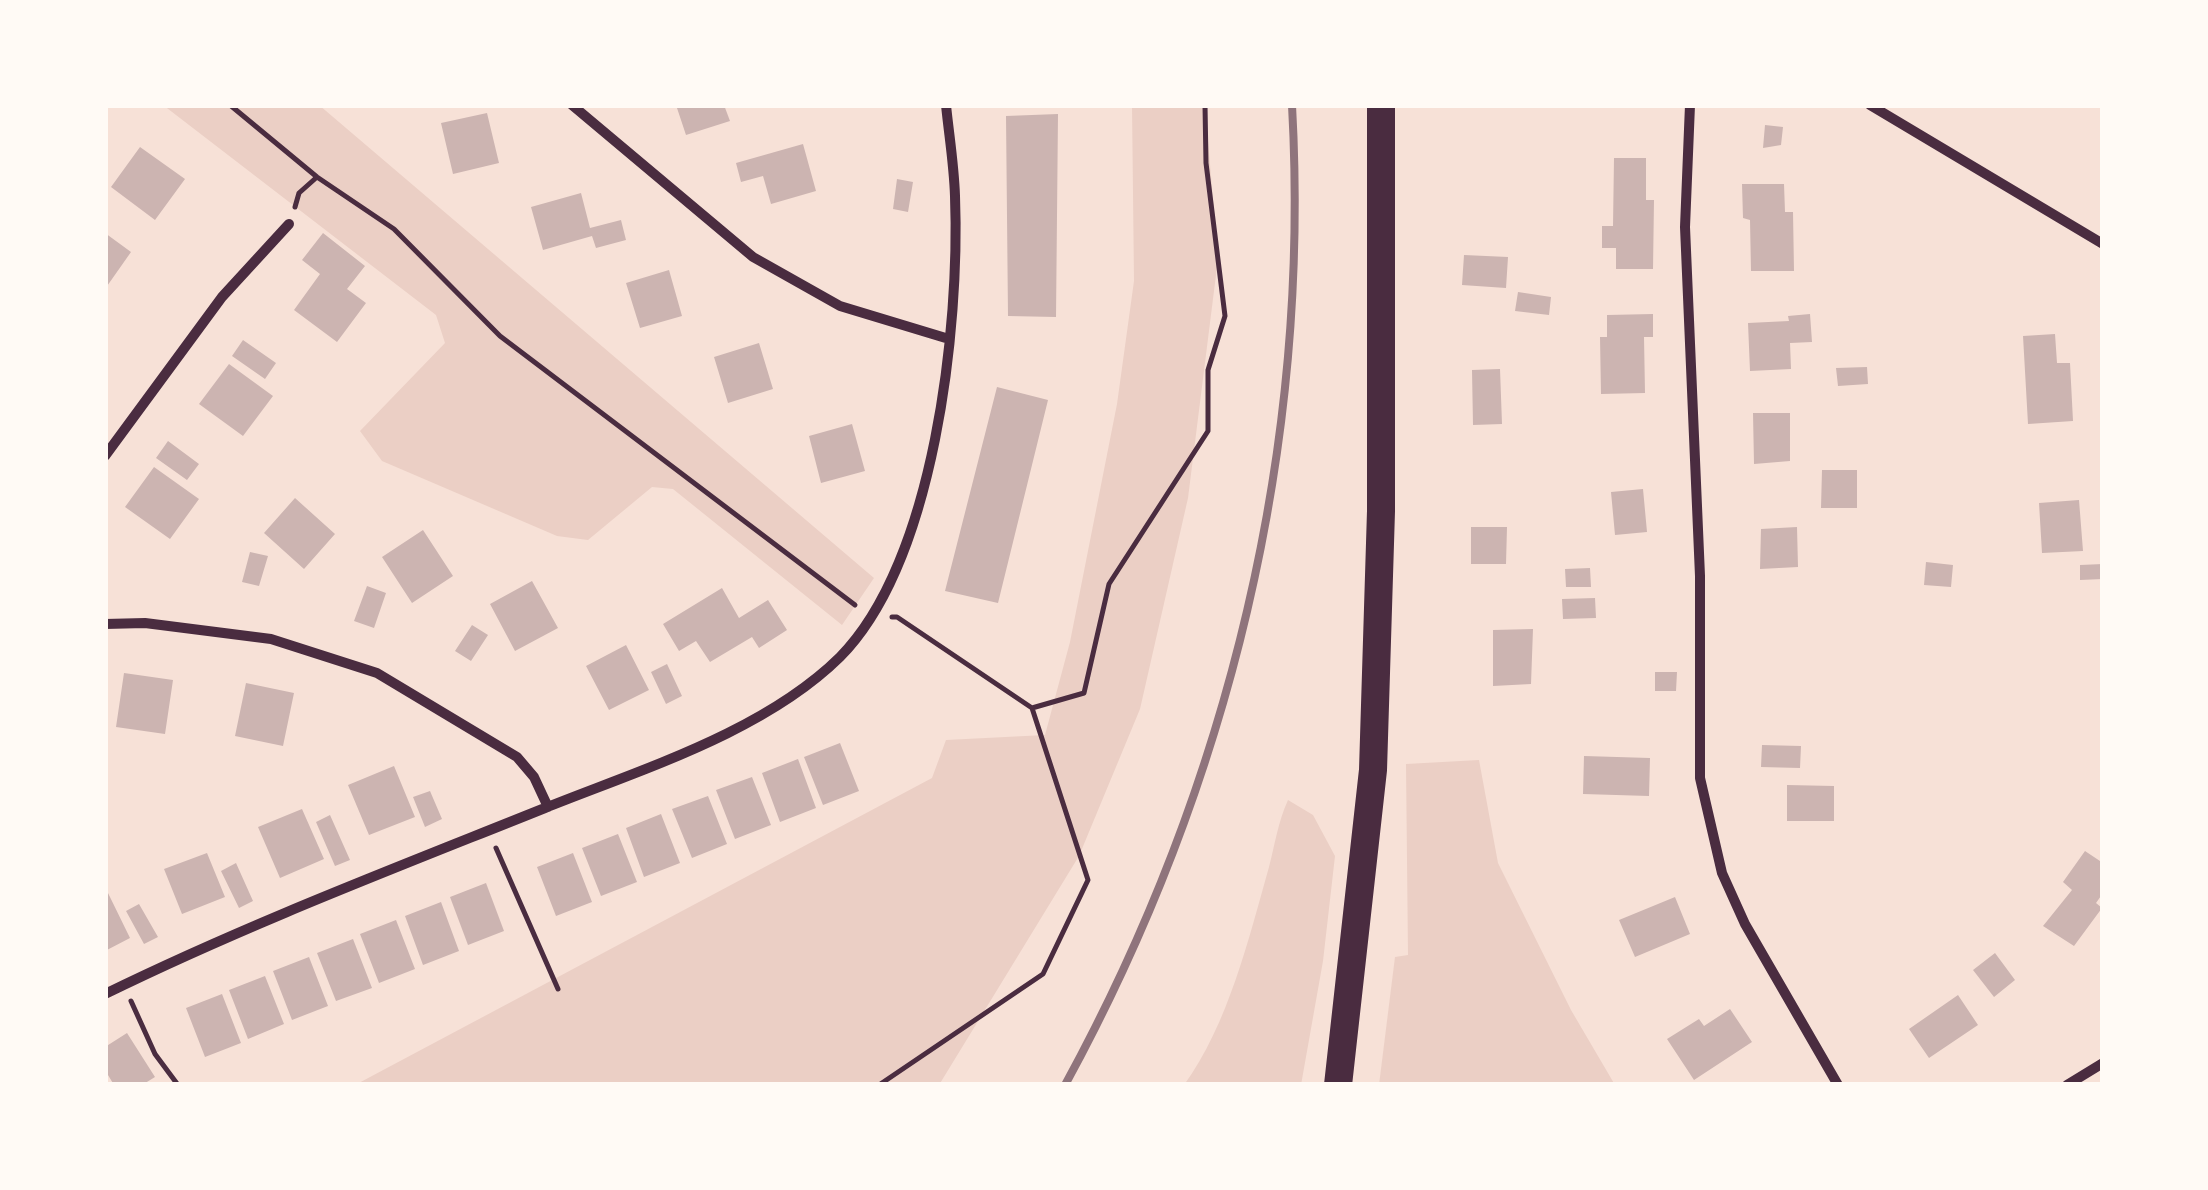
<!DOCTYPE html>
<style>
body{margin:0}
#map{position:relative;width:2208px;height:1190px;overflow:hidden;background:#f7e1d7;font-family:Poppins,sans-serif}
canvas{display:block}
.frame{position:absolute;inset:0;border:108px solid #fffaf5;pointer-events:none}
</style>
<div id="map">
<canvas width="2208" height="1190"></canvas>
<div class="frame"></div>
</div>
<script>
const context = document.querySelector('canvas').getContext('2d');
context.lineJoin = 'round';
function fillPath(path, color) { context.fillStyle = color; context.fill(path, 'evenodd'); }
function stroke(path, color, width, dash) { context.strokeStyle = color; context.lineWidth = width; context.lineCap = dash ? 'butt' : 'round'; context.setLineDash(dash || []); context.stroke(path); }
fillPath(new Path2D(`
 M163 105H319L874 578 842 625 673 489 652 487 588 540 557 536 382 461 360 431 445 343 436 315Z
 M1132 105H1205L1218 259 1188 498 1140 709 1079 856 939 1085H355L932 778 946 740 1045 735 1070 642 1117 404 1134 281Z
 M1479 760 1498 863 1571 1010 1615 1085H1379L1395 957 1408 955 1406 764Z
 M1288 800 1313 815 1335 856 1323 961 1301 1085H1184C1228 1025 1249 938 1269 867 1275 844 1278 822 1288 800Z`), '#ebcfc5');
fillPath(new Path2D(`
 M676 105H724L730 121 686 135Z
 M487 113 499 163 453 174 441 123Z
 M1058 114 1056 317 1008 316 1006 116Z
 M1765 125 1783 127 1781 145 1763 148Z
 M803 144 816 191 771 204 763 176 741 182 736 163Z
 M140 147 185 179 155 220 111 187Z
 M1614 158H1646V200H1654L1653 269H1616V248H1602V226H1613Z
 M897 179 913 182 908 212 893 209Z
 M1742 184H1784L1785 212H1793L1794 271H1751L1750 220 1743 218Z
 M581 193 590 228 621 220 626 240 596 248 592 236 543 250 531 207Z
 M105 233 131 252 105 289Z
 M323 233 365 266 347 289 366 303 337 342 294 310 320 274 302 260Z
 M1464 255 1508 257 1506 288 1462 285Z
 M669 270 682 316 640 328 626 283Z
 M1518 292 1551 297 1549 315 1515 311Z
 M1653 314V337H1644L1645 393 1601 394 1600 337H1607V315Z
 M1810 314 1812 342 1790 343 1791 369 1750 371 1748 323 1789 321 1788 316Z
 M2055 334 2057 363H2070L2073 421 2028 424 2023 336Z
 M243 340 276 363 265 379 232 356Z
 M759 343 773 389 728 403 714 357Z
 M229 364 273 396 243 436 199 404Z
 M1867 367 1868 384 1838 386 1836 368Z
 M1500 369 1502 424 1473 425 1472 370Z
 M997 387 1048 400 998 603 945 591Z
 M1753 413H1790V461L1754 464Z
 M852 424 865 471 821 483 809 436Z
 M168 441 199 464 187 480 156 458Z
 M154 467 199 499 170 539 125 507Z
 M1822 470H1857V508H1821Z
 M1643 489 1647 532 1615 535 1611 492Z
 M295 498 335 534 304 569 264 533Z
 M2079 500 2083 551 2042 553 2039 503Z
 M1471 527H1507L1506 564H1471Z
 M1797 527 1798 567 1760 569 1761 529Z
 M423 530 453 576 412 603 382 557Z
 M250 552 268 556 259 586 242 582Z
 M1926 562 1953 565 1951 587 1924 585Z
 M2103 564V579L2080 580V565Z
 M1590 568 1591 587H1566L1565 569Z
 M532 581 558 628 515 651 490 604Z
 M367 586 386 593 374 628 354 621Z
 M722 588 739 618 768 600 787 630 759 648 752 637 710 662 696 641 679 651 663 624Z
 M1595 598 1596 618 1563 619 1562 599Z
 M472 625 488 635 471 661 455 651Z
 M1533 629 1531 684 1493 686V630Z
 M626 645 649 690 609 710 586 666Z
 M667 664 682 696 666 704 651 672Z
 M1655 672H1677L1676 691H1655Z
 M124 673 173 680 165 734 116 727Z
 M246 683 294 693 283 746 235 736Z
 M840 743 859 791 823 805 804 757Z
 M1762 745 1801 746 1800 768 1761 767Z
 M1584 756 1650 758 1649 796 1583 794Z
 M798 759 816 808 780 822 762 773Z
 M394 766 415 817 369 835 348 785Z
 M752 777 771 825 735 839 716 790Z
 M1787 785 1834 786V821H1787Z
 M430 791 442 819 425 827 413 797Z
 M708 796 727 844 692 858 672 809Z
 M302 809 324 859 280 878 258 827Z
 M661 814 680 863 644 877 626 828Z
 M330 815 350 860 335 866 316 822Z
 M618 834 637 882 601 896 582 848Z
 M2085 851 2103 863V893L2096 903 2102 908 2074 946 2043 926 2072 890 2063 882Z
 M207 853 225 897 182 914 164 869Z
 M573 853 592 902 556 916 537 867Z
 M236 863 253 901 239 908 221 871Z
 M486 883 504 931 468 945 450 897Z
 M108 893 130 938 105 951V895Z
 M1675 897 1690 934 1635 957 1619 920Z
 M441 902 459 951 423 965 405 916Z
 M139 904 158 937 144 944 126 911Z
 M396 920 415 969 379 983 360 934Z
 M353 939 372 988 336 1001 317 953Z
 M1995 953 2015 980 1994 997 1973 970Z
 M309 957 328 1006 292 1020 273 971Z
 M265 976 284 1024 248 1039 229 990Z
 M222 994 241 1043 205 1057 186 1008Z
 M1958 995 1978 1025 1929 1058 1909 1029Z
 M1730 1009 1752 1042 1694 1080 1667 1039 1699 1019 1704 1026Z
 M127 1033 155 1077 142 1085H114L105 1070V1047Z`), '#ccb4b1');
stroke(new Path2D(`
 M230 105 317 177 394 229 500 336 855 605
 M295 207 299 193 317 177
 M1032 708 1084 693 1109 584 1208 431V370L1225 316 1206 163 1205 105
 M496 848 558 989
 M131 1001 155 1054 178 1085
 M879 1085 1043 974 1088 880 1032 708 897 617H892`), '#4a2c40', 5);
stroke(new Path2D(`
 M572 105 753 257 840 306 949 339
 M1690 105 1685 227 1700 576V778L1722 873 1745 924 1838 1085
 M1870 105 2103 244
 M105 456 222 297 289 224
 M105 624 145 623 271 639 377 673 517 757 534 777 548 807
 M105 994C248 924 398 867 545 808 642 769 764 732 840 657 935 561 960 326 955 196 954 165 949 135 946 105
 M2067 1085 2103 1063`), '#4a2c40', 10);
stroke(new Path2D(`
 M1338 1085 1373 770 1381 511V105`), '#4a2c40', 28);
stroke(new Path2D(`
 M1065 1085C1229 785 1311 447 1292 105`), '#8f747c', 8);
</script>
